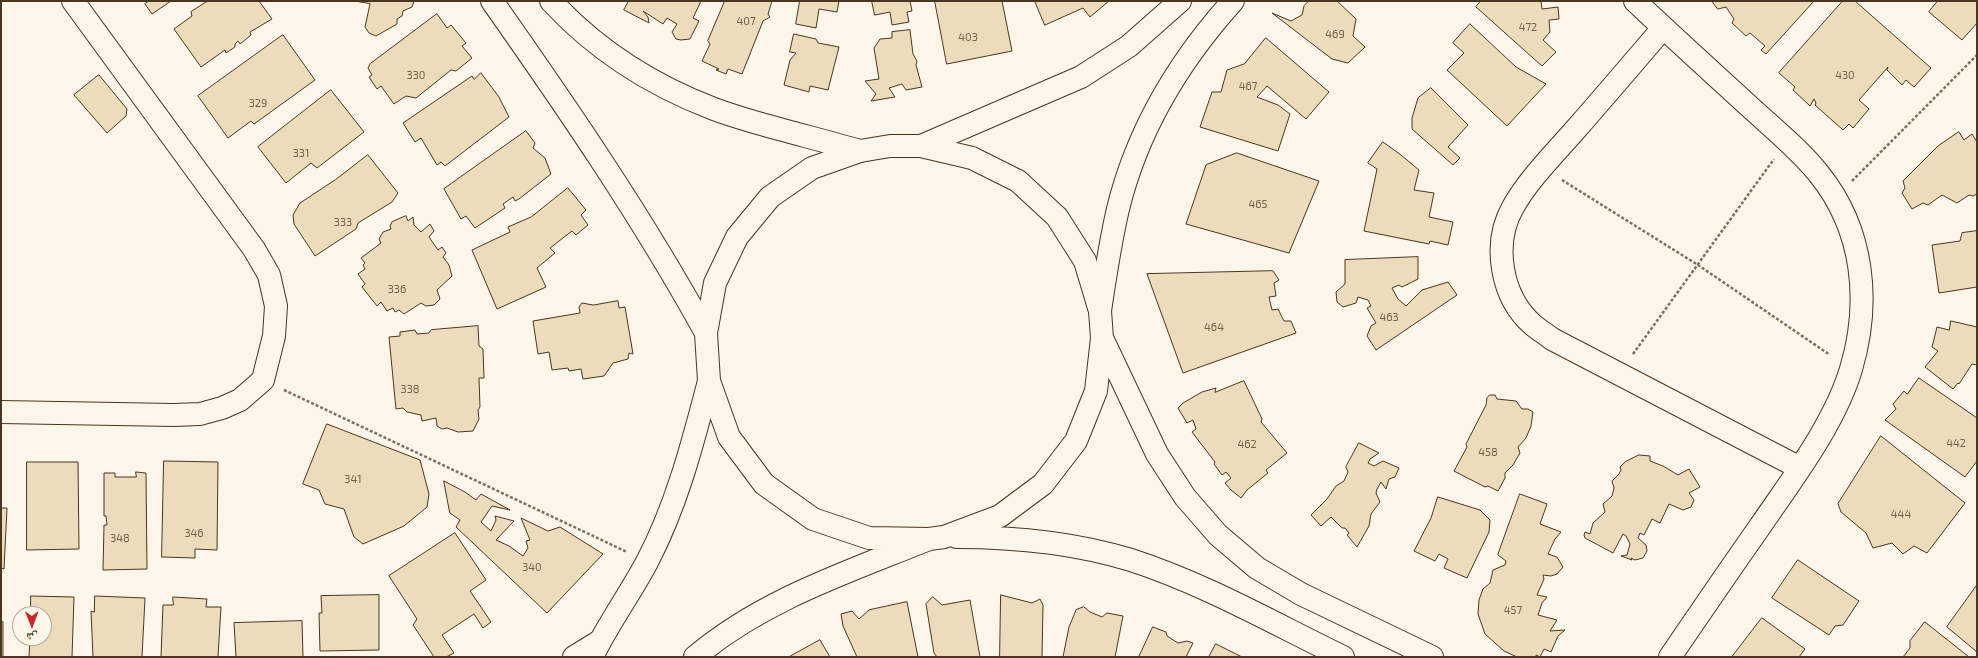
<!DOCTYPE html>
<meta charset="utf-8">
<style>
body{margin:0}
#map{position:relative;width:1978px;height:658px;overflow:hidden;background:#fbf6e9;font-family:"Exo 2","Noto Naskh Arabic",sans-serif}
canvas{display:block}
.frame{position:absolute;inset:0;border:2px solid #4a3520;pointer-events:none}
.north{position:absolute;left:12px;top:606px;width:40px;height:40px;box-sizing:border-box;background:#fbf6e9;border:1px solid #b4a999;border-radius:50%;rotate:179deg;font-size:11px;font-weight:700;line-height:16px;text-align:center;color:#4a3520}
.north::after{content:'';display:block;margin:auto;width:14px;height:18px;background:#c62828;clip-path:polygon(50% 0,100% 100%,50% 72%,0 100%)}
</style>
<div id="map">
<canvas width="1978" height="658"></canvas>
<div class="frame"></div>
<div class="north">ش</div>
</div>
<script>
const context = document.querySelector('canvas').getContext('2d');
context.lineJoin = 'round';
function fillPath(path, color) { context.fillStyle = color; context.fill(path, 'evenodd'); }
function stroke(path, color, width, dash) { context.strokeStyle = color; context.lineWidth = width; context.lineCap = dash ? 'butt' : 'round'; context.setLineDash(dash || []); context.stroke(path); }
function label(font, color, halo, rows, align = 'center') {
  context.font = font + ' "Exo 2",sans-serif'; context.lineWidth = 3; context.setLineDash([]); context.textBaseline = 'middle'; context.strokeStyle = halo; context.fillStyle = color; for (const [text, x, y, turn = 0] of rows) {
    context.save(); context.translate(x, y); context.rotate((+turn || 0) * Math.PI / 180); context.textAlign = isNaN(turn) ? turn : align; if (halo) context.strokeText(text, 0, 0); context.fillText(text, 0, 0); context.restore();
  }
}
const building = new Path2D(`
 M148 1H147H171L152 14 145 4Z
 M208 1H259L272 19 250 32 251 35 240 44 238 41 235 44V47L226 53 225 50 201 67 174 29 192 16 191 12Z
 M355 1H414L412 7 403 11 402 16 397 19V24L376 36 369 33 365 27 370 4Z
 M629 1H701L693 18 699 21 690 39 681 40 676 39 672 32 677 24 667 18 663 24 643 11 648 17 649 23 624 10Z
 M725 1H772L768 14 770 17 763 21 742 74 728 69 726 74 716 70 719 69 702 61 710 44 708 41Z
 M800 1H839L837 12 819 9 816 28 796 24Z
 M872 1H910L912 11 907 12 909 22 892 25 890 12 875 15Z
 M935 1H1002L1012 51 947 64Z
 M1035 1H1109L1090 17 1083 8 1045 25Z
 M1309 1H1337L1356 19 1353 36 1365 47 1348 63 1332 59 1272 13 1291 21 1302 15 1304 6Z
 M1481 1H1541L1542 9 1558 7 1559 19 1549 20 1550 32 1543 40 1556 52 1542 66 1476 7Z
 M1712 1H1814L1766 54 1761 50 1765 46 1750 33 1746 36 1732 23 1734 19 1726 7 1718 9Z
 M1843 1H1855L1931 68 1914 87 1906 80 1902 85 1887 70 1888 67 1859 100 1869 109 1853 128 1849 124 1843 130 1815 105 1816 103 1814 99 1810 106 1793 90 1795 87 1779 73Z
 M1938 1H1977V23L1962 40 1929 12Z
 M437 14 447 28 451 25 466 43 462 46 472 58 456 71 451 70 416 98 406 96 394 104 381 86 377 89 369 77 372 75 368 68 370 64Z
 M1470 24 1516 67 1546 84 1507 126 1447 70 1464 53 1453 43Z
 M910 30 913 54 917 61 916 65 922 87 906 90 902 84 889 88 895 97 871 101 876 94 865 81 879 79 874 48 880 39 892 38V32Z
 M794 34 816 39 818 43 839 47 828 90 810 86 809 92 784 85 790 60 796 53 790 52Z
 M283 35 315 80 254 124 251 121 228 138 198 96Z
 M1266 38 1329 92 1306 119 1267 86 1257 97 1278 105 1290 114 1278 151 1200 127 1212 92H1221L1227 70 1244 64Z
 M481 73 499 97 509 117 445 166 441 162 437 165 421 138 415 142 403 123 472 76 474 79Z
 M99 75 127 109 126 116 107 133 74 95Z
 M1431 88 1468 125 1448 147 1460 158 1453 165 1412 129V118L1418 98Z
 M331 90 364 132 317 168 311 163 286 183 258 147Z
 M526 131 535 143 533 148 545 158 551 174 519 199 515 201 513 197 503 204 505 208 475 228 466 216 461 219 444 189Z
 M1959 132 1964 140 1972 134 1977 142V194L1973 196 1969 195 1957 203 1942 195 1928 205 1923 203 1912 209 1902 193 1905 188 1903 181 1938 146Z
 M1383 142 1401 155 1419 170 1414 190 1434 193 1429 217 1453 222 1448 245 1430 241 1429 244 1364 231 1377 169 1368 163Z
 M1237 153 1319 181 1289 253 1186 224 1206 165Z
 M368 155 398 193 392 202 358 223 356 229 315 256 294 224 293 215 300 203 335 180Z
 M568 188 586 210 581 215 588 225 576 235 572 231 550 248 555 253 537 268 546 287 497 309 472 250 510 232 508 227 531 217Z
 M406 216 408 221 413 217 414 225 421 232 430 224 434 231 429 237 438 250 442 247 446 253 443 257 449 265 452 276 437 290 440 299 434 305 426 306 421 303 404 314 399 310 395 312 393 308 387 311 381 302 377 306 362 287 365 284 358 274 365 269 363 265 365 263 361 258 381 243 379 239 383 232 391 229 390 226 392 222Z
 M1977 231V287L1939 293 1932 245 1960 241 1962 233Z
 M1418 257V279L1402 287 1399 285 1392 288 1398 299 1406 306 1422 290 1448 282 1457 295 1376 350 1367 336 1371 326 1376 323 1367 308 1371 306 1368 300 1358 297 1356 303 1343 307 1337 302 1336 292 1345 284V260Z
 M1273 271 1279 280 1274 283 1276 296 1269 297 1272 310 1278 309 1284 321H1291L1296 333 1183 373 1147 274Z
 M618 301 619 308 625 307 633 354 629 353 628 359 613 363 604 376 583 379 581 369 569 371 568 368 552 370 549 352 538 354 533 321 580 313 579 307 582 303 593 305Z
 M1951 321 1977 327V365L1972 364 1959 384 1958 383 1953 389 1925 367 1938 351 1932 347 1937 327 1949 330Z
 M478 326 479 346 483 349 484 378H479L480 407 478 410 479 419 473 431 458 432 447 428 442 429 437 426 436 418 422 421 421 415 407 412 403 408 396 409 389 337 400 336V332L415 330 417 334 429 333 431 330Z
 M1919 378 1977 418V461L1965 477 1885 420 1896 409 1893 404 1904 391 1907 394Z
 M1244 381 1262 419 1261 422 1287 453 1266 470 1268 473 1247 490 1241 498 1231 490 1225 483 1231 478 1226 472 1222 475 1214 464 1215 462 1192 432 1196 429 1193 420 1187 423 1178 408 1183 403 1202 392 1216 388 1215 392Z
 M1490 395H1495L1497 399 1516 401 1522 409H1528L1533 412 1531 426 1526 438 1518 447 1520 453 1513 465 1505 473V478L1498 491 1488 486 1485 487 1454 471 1467 447 1466 444 1486 405 1487 398Z
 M327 424 420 460 429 494 427 507 404 526 363 544 354 537 344 509 325 504 319 490 303 484Z
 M1881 436 1965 503 1927 553 1914 546 1903 554 1892 543 1873 548 1866 533 1841 512 1838 504Z
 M1359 443 1379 453 1370 459 1368 463 1374 466 1383 461 1399 468 1395 477 1389 479 1386 489 1381 482 1377 489 1376 493 1380 502 1371 514 1369 526 1357 547 1347 535 1349 533 1345 528H1342L1331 517 1321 526 1311 515 1327 499 1336 486 1344 481 1348 472 1346 467Z
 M1639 455 1650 456V461L1663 466 1678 475 1689 469 1700 487 1689 493 1694 500 1691 507 1683 510 1669 504 1660 523 1652 519 1644 535 1640 533 1638 538 1646 545 1647 551 1643 558 1635 560 1631 558 1632 560 1621 556 1627 555 1630 544 1626 536 1623 534 1613 553 1585 538 1584 535 1585 532 1590 534 1593 523 1605 512 1603 504 1612 496 1614 488 1612 481 1619 474 1621 470 1620 467 1625 462Z
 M164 461 218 462 217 550 195 549V558L162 557Z
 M27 462H78L79 549 27 550Z
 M136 472 146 473 147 569 103 570 104 525H107L106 516H104V473H115V477H136Z
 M444 481 465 492 476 500 481 494 510 510 492 506 481 522 491 531 496 520 495 516 514 521 496 540 509 546 523 556 528 548 526 541 530 540 521 518 548 531 560 527 603 554 547 613 456 527 460 520 450 513Z
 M1520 494 1547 504 1540 524 1561 532 1555 539 1548 554 1557 557 1563 567 1557 574 1551 576 1543 575 1544 579 1537 595 1547 597 1542 603 1538 615 1557 620 1550 631 1565 630 1558 636 1551 652 1544 649 1540 657 1536 655V657H1517L1504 651 1485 634 1478 614 1479 600 1483 589 1490 583 1493 570 1505 565 1506 561 1498 555Z
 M1438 497 1480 510 1490 520 1489 532 1467 578 1444 568 1448 559 1439 554 1435 561 1414 551 1431 518Z
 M1 508H7L4 569 1 568Z
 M455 533 486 580 470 591 491 622 483 628 474 614 442 635 454 653 446 657H434L413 625 417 619 389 576Z
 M1798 560 1859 601 1843 625 1835 626 1829 635 1772 598Z
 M1977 585V652L1947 627Z
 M379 595V650L320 651 319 613H322L321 596Z
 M1001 595 1032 603 1040 599 1043 605 1042 657H1000Z
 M31 596 74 597 72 657H29L30 638H44V614H31Z
 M95 596 145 598 142 657H93L91 611 94 612Z
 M173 597 207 599 206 607H221L218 657H161L163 605H173Z
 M933 597 942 605 970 600 980 657H937L934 653 926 604Z
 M907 602 918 657H857L843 626 841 614 852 611 859 619 869 610Z
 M1084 607 1090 612 1102 617 1107 613 1123 616 1115 657H1063L1069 627 1076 610Z
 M1762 618 1805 649 1799 657H1732Z
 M302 621 303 657H236L234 623Z
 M3 622V657H1V623Z
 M1925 622 1969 657H1903L1910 648V641Z
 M1153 627 1166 632 1167 636 1178 643 1187 641 1193 643 1186 657H1139Z
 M820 640 830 657H789Z
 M1216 644 1242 657H1209Z`);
fillPath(building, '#ecdcbc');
stroke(building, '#4a3520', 1);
const street = new Path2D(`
 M492 1C568 109 642 217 706 333
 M551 1C596 50 651 85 714 109 727 114 741 118 754 122 789 132 825 141 860 151
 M1635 1C1673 37 1712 72 1750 107 1774 129 1800 150 1819 174 1864 230 1871 302 1851 369 1835 423 1793 478 1761 525 1730 569 1700 613 1670 657
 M1663 28C1634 62 1605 96 1576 129 1555 153 1528 180 1513 207 1492 244 1501 297 1533 325 1539 330 1546 334 1552 339L1800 468
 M921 146 1081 77 1129 46 1180 1
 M1100 311C1105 277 1110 243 1118 209 1137 131 1179 61 1233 1
 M1 412 174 415 200 414 222 408 240 400 263 380 274 336 276 306 269 275 254 249 73 1
 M574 657 600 641`);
const secondary = new Path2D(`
 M1102 338 1157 454 1185 497 1218 535 1257 568 1301 594 1432 657
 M957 537C1016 537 1075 543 1131 560 1205 584 1273 623 1343 657
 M592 657C608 624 630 594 647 562 677 505 693 442 709 381
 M695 657C762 600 848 572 929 539L944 537 1000 516 1043 484 1076 441 1096 391 1102 338 1100 311 1085 261 1057 217 1018 181 972 158 921 146H890L860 151 812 168 770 197 737 237 715 283 706 333 709 381 729 437 764 484 813 519 869 538 929 539`);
stroke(street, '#4a3520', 24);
stroke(secondary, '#4a3520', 24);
stroke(new Path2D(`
 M1562 180 1698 265 1830 355
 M1852 181 1977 55
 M1633 354 1774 159
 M284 390 627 552`), '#7f6f5c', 2.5, [3, 2]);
stroke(street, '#fbf6e9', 22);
stroke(secondary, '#fbf6e9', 22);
label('11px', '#725f47', null, [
 ["407",746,21],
 ["472",1528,27],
 ["469",1335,34],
 ["403",968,37],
 ["330",416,75],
 ["430",1845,75],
 ["467",1248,86],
 ["329",258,103],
 ["331",301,153],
 ["465",1258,204],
 ["333",343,222],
 ["336",397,289],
 ["463",1389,317],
 ["464",1214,327],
 ["338",410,389],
 ["442",1956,443],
 ["462",1247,444],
 ["458",1488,452],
 ["341",353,479],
 ["444",1901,514],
 ["346",194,533],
 ["348",120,538],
 ["340",532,567],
 ["457",1513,610]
]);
</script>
